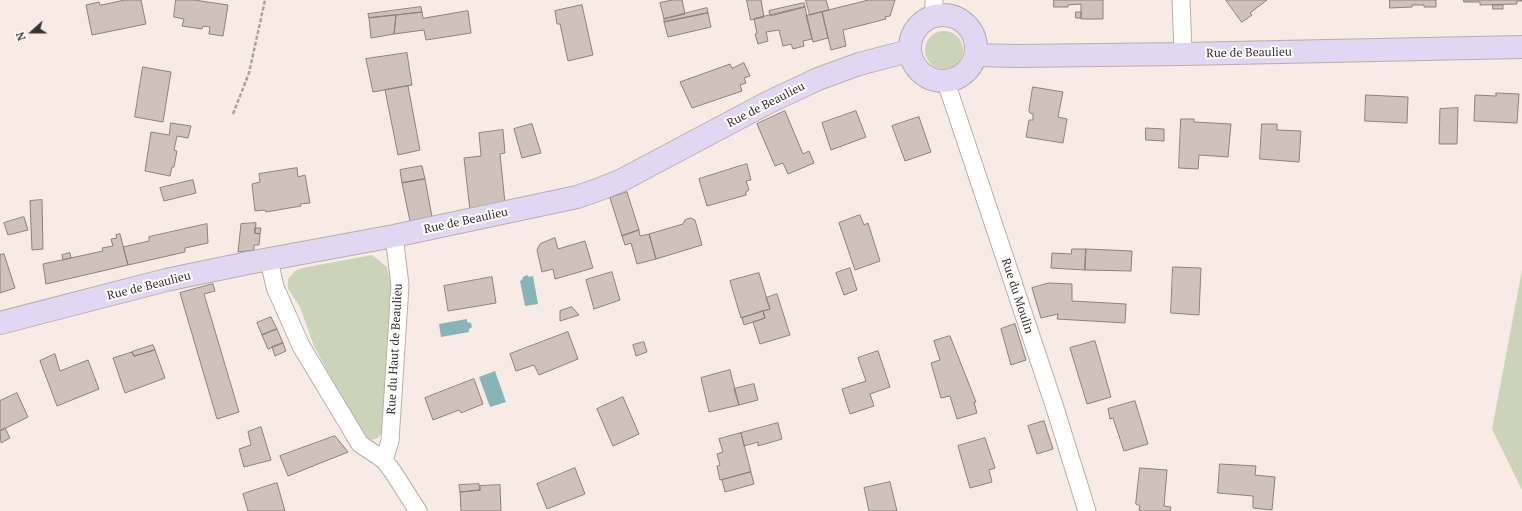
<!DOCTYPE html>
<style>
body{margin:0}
#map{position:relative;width:1522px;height:511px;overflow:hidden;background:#f8ebe6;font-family:"PT Serif",serif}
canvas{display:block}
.north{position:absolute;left:12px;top:12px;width:40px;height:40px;-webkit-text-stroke:3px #fff;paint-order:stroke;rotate:249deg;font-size:11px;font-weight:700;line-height:16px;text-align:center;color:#373230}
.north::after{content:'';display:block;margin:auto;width:14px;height:18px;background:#373230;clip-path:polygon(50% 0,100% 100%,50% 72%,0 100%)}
</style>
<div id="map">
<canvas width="1522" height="511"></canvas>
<div class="north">N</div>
</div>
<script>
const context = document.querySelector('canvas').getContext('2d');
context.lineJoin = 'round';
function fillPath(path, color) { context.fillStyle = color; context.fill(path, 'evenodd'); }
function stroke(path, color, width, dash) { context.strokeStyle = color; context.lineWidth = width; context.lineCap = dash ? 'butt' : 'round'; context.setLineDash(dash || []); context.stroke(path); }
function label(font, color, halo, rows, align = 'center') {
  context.font = font + ' "PT Serif",serif'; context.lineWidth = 4; context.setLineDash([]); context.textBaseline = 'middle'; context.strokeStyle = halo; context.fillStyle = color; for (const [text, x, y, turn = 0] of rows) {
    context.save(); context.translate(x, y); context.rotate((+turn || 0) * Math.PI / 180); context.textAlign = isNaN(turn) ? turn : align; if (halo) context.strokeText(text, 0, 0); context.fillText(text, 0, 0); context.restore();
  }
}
fillPath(new Path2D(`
 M925 50a19 19 0 1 1 38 0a19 19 0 1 1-38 0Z
 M372 255 387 267 392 289 382 432 378 438 370 440 362 436 314 346 300 307 288 289V279L295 271 302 268Z
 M1522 270V490L1492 429Z`), '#cbd4b8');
fillPath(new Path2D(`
 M527 275 529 277 533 276 538 304 525 306 520 281 522 280 523 277Z
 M467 319V322L471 323 472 327 469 329V332L441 337 439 324Z
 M495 371 506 402 490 407 479 377Z`), '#86b4b7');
const building = new Path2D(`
 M125 0H141L146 24 92 35 86 5 99 2 100 5Z
 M176 0H194L228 5 223 36 209 34 210 27 203 26 202 29 182 26 184 19 174 17Z
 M673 0H682L685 14 664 19 660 3Z
 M747 0H761L764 17 751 20Z
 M806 0H826L829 10 810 15Z
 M869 0H895L890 16 885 17 886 19 843 30 846 46 831 50 822 12Z
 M1054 0H1103V19H1081V4L1068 5V7H1054Z
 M1226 0H1267L1250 13 1252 15 1242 22Z
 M1390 0H1436V7H1424V5H1412V7L1390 8Z
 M1464 0H1522V1H1517V4L1480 5V2H1464Z
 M804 3 805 7 770 16 769 11Z
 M582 5 593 55 568 61 560 24H557L555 11Z
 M1493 5H1503V9H1493Z
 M421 7 422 12 369 18 368 14Z
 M805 7 812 39 803 41 804 46 793 49 791 44 783 46 779 30 766 32 768 41 758 44 755 34 757 33 754 19Z
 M707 8 708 13 664 22V19Z
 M468 11 471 33 426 40 424 30 394 34 396 15 422 12 423 18Z
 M822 12 828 38 813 42 806 16Z
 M1076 12H1081V18H1076Z
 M708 13 711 27 668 37 664 22Z
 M396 15 394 34 371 38 369 18Z
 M407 53 412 85 373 92 366 59Z
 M744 63 750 76 744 78 746 83 740 85 742 91 692 108 680 82 730 64 732 68Z
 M143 67 171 72 163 122 135 117Z
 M408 86 420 150 398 155 385 90Z
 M1033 87 1063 92 1058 117 1067 119 1063 143 1026 137 1029 120H1033V114L1030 113 1029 111Z
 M1496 93 1519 94 1517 123 1474 121 1475 95 1496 96Z
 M1366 95 1408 97 1407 123 1365 121Z
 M1458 108 1457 144H1439L1440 109Z
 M785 111 803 154 809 151 814 163 788 174 783 163 775 166 757 124Z
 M856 111 866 137 831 150 822 123Z
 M919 117 931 152 905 161 892 126Z
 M1181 119H1194V122L1231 124 1228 157 1199 155 1198 169 1179 168Z
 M171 123 191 126 188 138 177 136 174 150 177 151 174 167H172L170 176 145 171 151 132 169 135Z
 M532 124 541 153 522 158 514 129Z
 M1262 124H1277V130L1301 131 1299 162 1260 159Z
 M1146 128 1164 129V141L1146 140Z
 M503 130 505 153 500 154 505 203 470 210 464 158 481 156 479 133Z
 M747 164 751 180 746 181 749 190 746 192V195L707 206 699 179Z
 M422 166 425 179 402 183 400 170Z
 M297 168 298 177 305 175 310 203 300 204 301 206 266 212 265 210 255 211 252 184 260 182 259 174Z
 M425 179 432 217 410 221 402 183Z
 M193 180 196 193 164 201 160 188Z
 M627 192 639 230 622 236 610 198Z
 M42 200 43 249 32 250 30 201Z
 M860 215 864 225 868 223 880 261 855 270 839 223Z
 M24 217 28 230 8 235 4 223Z
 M691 218 695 220 702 245 656 259 649 234 683 224 685 220Z
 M256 223 255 233 260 234 259 245H254V250L238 252 241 224Z
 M207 224 208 243 185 248V252L128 265 123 247 149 241V237Z
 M255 228H261L260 234 255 233Z
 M639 230 640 236 649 234 656 259 637 264 631 243 625 245 622 236Z
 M120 234 128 265 46 284 43 264 103 251 102 248 113 246 111 239 117 238 116 235Z
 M555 238 558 249 585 241 593 268 555 279 553 269 542 272 537 250 540 244Z
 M1072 249H1086L1085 270 1051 268 1052 253 1071 254Z
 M1086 249 1132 251 1131 271 1085 270Z
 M70 253 71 258 63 260 62 255Z
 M4 254 15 288 0 293V255Z
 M1173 267 1201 268 1199 315 1171 313Z
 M850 268 857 290 844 295 836 273Z
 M612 272 620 300 594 309 586 280Z
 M759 273 770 309 741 318 730 281Z
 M492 277 496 303 448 311 444 286Z
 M1049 283 1072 284V301L1126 304 1125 323 1057 319 1058 314 1041 318 1032 288Z
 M213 284 215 291 204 294 239 412 217 419 180 293Z
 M777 294 790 335 760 344 753 322 765 318 763 311 770 309 766 298Z
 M572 307 579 315 560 321V311Z
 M763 311 765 318 744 325 742 318Z
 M271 317 277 329 262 335 257 323Z
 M1015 324 1026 360 1011 365 1001 329Z
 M277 329 283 343 268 349 262 335Z
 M568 332 578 359 539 375 534 365 516 371 510 354Z
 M950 336 976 402H974L977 413 957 419 950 396 941 398 931 363 940 360 934 341Z
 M1095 341 1111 397 1087 404 1070 348Z
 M644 342 647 352 636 356 633 345Z
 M283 343 286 351 275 356 272 347Z
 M153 345 155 350 134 356 132 352Z
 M155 350 165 378 125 393 113 358 132 352 134 356Z
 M878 351 890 387 870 394 874 406 850 414 842 389 866 381 858 358Z
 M55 354 60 371 88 360 99 389 57 406 40 361Z
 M730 370 739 405 709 412 701 378Z
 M474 379 483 404 461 413 459 410 433 420 425 398Z
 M754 384 758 400 739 405 734 389Z
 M17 393 28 417 0 431V401Z
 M623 397 639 434 613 446 597 409Z
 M1135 401 1148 444 1124 451 1113 418 1110 419 1108 409Z
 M1044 421 1053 449 1037 454 1028 426Z
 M778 423 782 439 758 446V442L744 446 741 433Z
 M261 427 271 460 244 467 239 449 251 445 248 432Z
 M5 428 10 438 1 443 0 431Z
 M741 433 751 472 720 480 717 466 720 465 717 454 723 452 719 439Z
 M335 436 348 452 288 476 280 456Z
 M985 438 995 468 989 470 992 482 970 488 958 446Z
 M1220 464 1256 466 1255 475 1275 477 1272 510 1253 508V496L1218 493Z
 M575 468 585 494 547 509 537 484Z
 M1140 468 1167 470 1164 506 1171 507 1170 511H1139L1140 506 1136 504Z
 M751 472 754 484 725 492 722 480Z
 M890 482 897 511H869L864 488Z
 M277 483 285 511H248L243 494Z
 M479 484 480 490 460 492 459 485Z
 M500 485 501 511H461L460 492 480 490V486Z`);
fillPath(building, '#cfc2bd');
stroke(building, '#8d817c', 1);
const street = new Path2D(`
 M934 0V16
 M1181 0 1183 54
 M946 82 1055 408 1087 511
 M269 260 275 287 301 346 360 444 384 460 393 472 418 511
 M384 460 390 441 400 285 394 236`);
const secondary = new Path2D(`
 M910 48a33 33 0 1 1 66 0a33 33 0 1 1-66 0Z
 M976 55 1016 56 1183 54 1522 47
 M0 323 166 280 248 263 394 236 577 197 600 189 622 180 769 102 818 79 859 64 909 51`);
stroke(street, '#bbaea9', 19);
stroke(secondary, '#bbaea9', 24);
stroke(new Path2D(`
 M233 114 249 73 265 0`), '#aca29f', 2.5, [4, 2]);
stroke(street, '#fff', 17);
stroke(secondary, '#e0d7f2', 22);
label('12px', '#373230', '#fff', [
 ["Rue de Beaulieu",1249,53,-1],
 ["Rue de Beaulieu",766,105,-27],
 ["Rue de Beaulieu",466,221,-12],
 ["Rue de Beaulieu",149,286,-14],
 ["Rue du Moulin",1017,296,72],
 ["Rue du Haut de Beaulieu",395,349,-87]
]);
</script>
